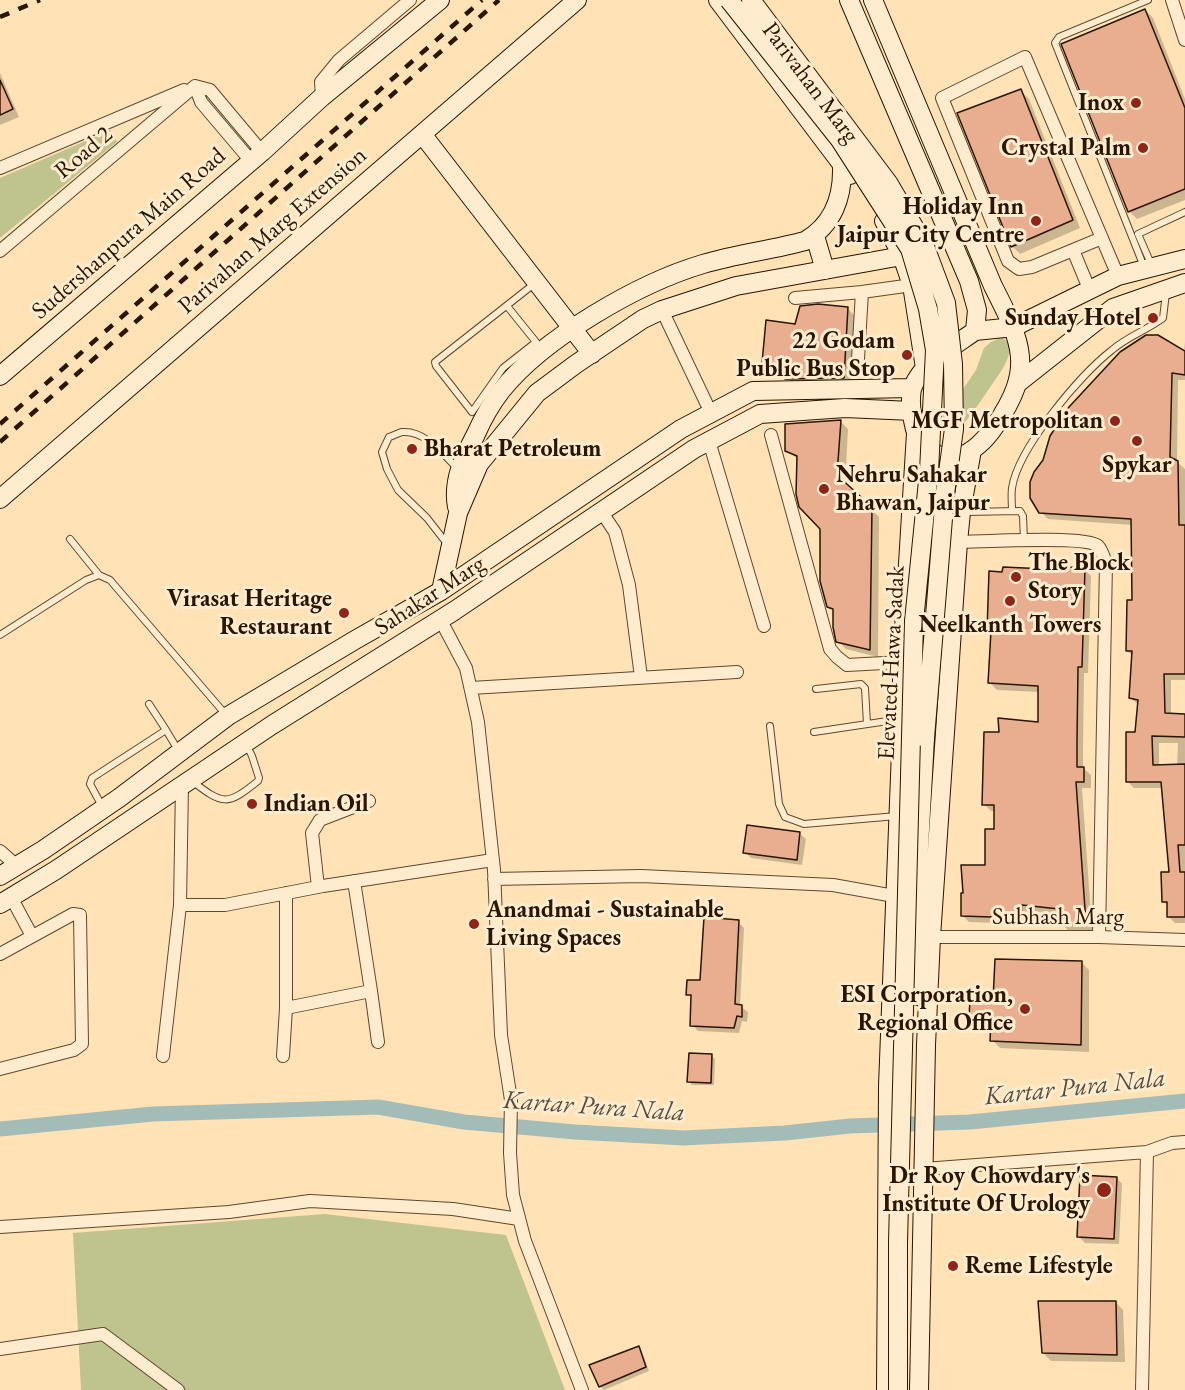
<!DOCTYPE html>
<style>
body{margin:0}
canvas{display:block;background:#ffe2b5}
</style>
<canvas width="1185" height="1390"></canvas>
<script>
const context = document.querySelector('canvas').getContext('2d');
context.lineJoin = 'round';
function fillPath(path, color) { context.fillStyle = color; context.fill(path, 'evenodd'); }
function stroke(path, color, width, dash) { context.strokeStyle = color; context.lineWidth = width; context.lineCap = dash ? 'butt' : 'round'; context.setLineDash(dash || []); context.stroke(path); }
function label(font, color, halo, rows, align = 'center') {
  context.font = font + ' "EB Garamond",serif'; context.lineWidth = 6; context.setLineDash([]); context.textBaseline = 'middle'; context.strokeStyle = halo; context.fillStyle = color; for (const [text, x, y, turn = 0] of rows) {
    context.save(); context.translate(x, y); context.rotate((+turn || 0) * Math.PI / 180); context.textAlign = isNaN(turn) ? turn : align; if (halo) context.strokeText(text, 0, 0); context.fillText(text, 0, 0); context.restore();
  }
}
fillPath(new Path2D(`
 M111 130 117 142 0 238V178Z
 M1002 337 1010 344C1010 362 1000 372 991 386 980 402 970 417 957 432L945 428 943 421 945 409 961 392 976 370 984 348 991 342Z
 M325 1214 506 1235 565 1390H81L73 1233Z`), '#bfc38e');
fillPath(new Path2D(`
 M1145 10 1153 18 1185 99V200L1137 219 1129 211 1063 44Z
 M0 73 19 117 0 125Z
 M1021 91 1029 99 1080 228 1020 254 1012 246Z
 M848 309 856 317 851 385 795 386 787 379V372L772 370 764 362 796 326Z
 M1146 336 1184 352 1185 342V380H1178L1177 462 1185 469V680H1171V715H1185V923H1175L1168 916V906L1163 901 1171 873 1163 788H1134L1127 781 1136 734 1139 705 1130 698 1133 656 1127 651 1134 601 1133 525 1048 519 1041 512 1045 461 1071 408 1128 346ZM1159 743H1178L1177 766H1159Z
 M840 421 848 429 845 484 879 517 878 657 846 649 838 641 835 612 828 606 821 528 799 460 786 450Z
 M1084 569 1091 576 1088 673H1084L1083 749V768L1091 775V788H1082L1092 930 1069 931 1062 924 1061 914 1028 911V924L969 922 962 915 986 866 996 830 995 811H991L984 804 1039 723V692L997 690 990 683 992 634 988 630 1048 570Z
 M800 834 806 839 802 865 751 858 745 852Z
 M738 922 744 928 740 1006 748 1012 747 1022 742 1021 739 1033 698 1031 692 1025 693 999 688 994 701 982Z
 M1081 962 1089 970V1052L1000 1048 992 1040V1026L979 1025 971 1017 994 1001Z
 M711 1056 715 1059 714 1085H692L689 1081Z
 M1117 1178 1122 1184 1119 1244 1085 1243 1079 1237Z
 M1115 1302 1123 1310 1125 1362 1051 1361 1043 1353Z
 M639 1348 642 1352 649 1371 604 1390 600 1386Z`), '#0003');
stroke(new Path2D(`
 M0 1129 153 1114 378 1107 464 1122 575 1132 683 1138 785 1133 850 1126 970 1122 1185 1101`), '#a4bcb7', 15);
const building = new Path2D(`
 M1145 9 1185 108V189L1128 212 1061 44Z
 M0 80 13 109 0 115Z
 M1021 89 1073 220 1011 247 957 113Z
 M818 304 848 307 844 378 785 379V365L762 363 766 320 795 324 800 306Z
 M1146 335H1158L1185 351V375L1172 373 1170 457 1178 461 1179 525H1185V674H1164L1165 713 1185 714V737L1152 736 1153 765 1185 764V845H1178L1180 872H1185V917H1167V902H1162L1161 872H1169L1161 782H1126V732H1135L1138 700 1129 698 1132 651H1126L1127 600H1132L1131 519 1039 513 1030 498V482L1034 472 1043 460 1050 436 1069 407 1120 352Z
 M841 420 837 475 872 507 870 650 836 642 833 627V609L827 607 820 581V529L799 507 796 494 797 456 785 451V424Z
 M1046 566 1085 568 1082 667H1078L1077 741V767H1084V782H1076L1086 923 1060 925 1059 909 1022 905V918L961 916V893H963L961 865H985V829H994V805H982L984 732H999L998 718 1038 722V686L988 683 991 631H987L989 571 1002 572 1003 567 1046 569Z
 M747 825 800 832 797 860 743 853Z
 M704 917 739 920 735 1004 742 1005V1017L737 1016 734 1028 690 1026 691 995H686L687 980H700Z
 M995 959 1082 961 1081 1045 990 1041 991 1019 969 1018 970 999 993 1000Z
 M689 1053 712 1054 711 1083 687 1082Z
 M1080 1175 1117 1177 1114 1239 1077 1237Z
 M1038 1301H1116L1117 1355 1042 1353Z
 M639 1346 646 1367 599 1387 589 1365Z`);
fillPath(building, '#e9ae90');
stroke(building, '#2a1500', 1.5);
const lane = new Path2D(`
 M1152 266 1138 234 1185 212
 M1144 267 1055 43 1059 37 1148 0
 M507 306 536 342 503 368 472 412 436 366 435 362 534 284
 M1012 511C1012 504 1011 496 1012 488 1018 448 1080 375 1112 350 1127 337 1147 330 1163 318L1166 293
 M965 512 1020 511 1023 516 1024 541
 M70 539 99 575
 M448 545 427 518 398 490 387 469 382 452 389 437C393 436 398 433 402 432 425 430 443 454 457 468
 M0 635 86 580 99 575 110 580 227 716
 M816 689 861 684 865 688 867 724
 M149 704 166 730
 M770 726 779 804 785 817 804 824 897 816
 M814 732 901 719
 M192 781C223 805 227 806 258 781L259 778 252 756 247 746
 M103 808 90 784 92 778 166 730 178 750`);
const street = new Path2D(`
 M1172 0 1185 40
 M195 86 210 90 262 152
 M195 86 201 102 251 161
 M322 97 321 82 339 60 410 0
 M0 168 184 90
 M1102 238 1032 267 1019 269 1008 261 942 98 1025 57 1118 276
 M1073 250 1090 291
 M0 251 195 86
 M795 298 862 292 912 285
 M662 310 711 413
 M858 359 862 292
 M771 435 830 649 837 657 847 665 902 662
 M709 441 764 626
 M601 511 615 532 629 585 641 677
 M958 542C980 542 1086 535 1098 546 1102 550 1104 558 1106 563L1099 937
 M440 619 466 668 478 722 494 870 501 1035 511 1100 510 1153 513 1195 525 1241 582 1390
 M471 688 737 672
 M182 785 180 905H225L323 886 493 860
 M0 851 17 866
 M494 879 641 876 833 885 894 896
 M318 887 312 833 320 820 369 801
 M286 893V1008L371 991 354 881
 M11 897 32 936
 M931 937H1099L1185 940
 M0 954 73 914 80 915 82 1044 74 1050 0 1069
 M371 991 378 1042
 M163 1056 180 905
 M283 1056 286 1008
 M924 1169 1147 1152
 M0 1227 229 1212 310 1201 453 1209 519 1219
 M0 1349 103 1334 178 1390
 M1142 1390 1147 1152 1172 1143 1185 1142`);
const secondary = new Path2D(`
 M718 0 850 175
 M849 0 969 281 977 310 975 331C961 341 935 357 924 369 920 374 914 383 912 389 909 403 913 435 923 446 930 454 947 459 957 457 972 454 987 438 995 426 1035 368 1022 343 993 286L873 0
 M422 134 592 354
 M884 221 902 256 912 285 925 368
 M815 236 825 270
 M975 331 1014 327 1118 276 1185 259
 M0 376 262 152 322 97 440 0
 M1018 383 1113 308 1185 283
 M0 499 577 0
 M457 507C452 480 464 457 476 434 483 418 491 404 501 391 543 338 639 283 703 264 737 254 772 250 805 241 833 225 843 197 842 166
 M441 591 458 513 479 464 537 393 576 364 643 319 662 310 736 286 902 256
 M0 876 43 850 119 798 228 716 355 640 441 591 681 429 753 391 912 388
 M0 904 56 870 272 725 454 611 694 449 760 414 845 408 912 411
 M918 996 917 884 925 738
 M886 1390 888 1086 902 725V662L916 433
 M919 1390 926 1045 931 937 958 542 961 512 972 450`);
stroke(lane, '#5f482d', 8);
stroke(street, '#5f482d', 14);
stroke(secondary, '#2a1500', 20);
stroke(lane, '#ffeccf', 6);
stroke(street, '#ffeccf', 12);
stroke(secondary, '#ffeccf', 18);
stroke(new Path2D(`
 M0 17 40 0
 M0 424 482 0
 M0 442 499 0`), '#2a1500', 4.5, [10, 10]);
const secondaryBridge = new Path2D(`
 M729 0 840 140 910 249 928 309 935 350 929 471 914 621 898 1242V1390
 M751 0 889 184 924 244 946 303 953 364 954 429 945 494 925 738`);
stroke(secondaryBridge, '#2a1500', 20, []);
stroke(secondaryBridge, '#ffeccf', 18);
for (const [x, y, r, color] of [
 [1136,103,6,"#8f2418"],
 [1143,148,6,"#8f2418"],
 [1036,221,6,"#8f2418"],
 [1153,318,6,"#8f2418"],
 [907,355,6,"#8f2418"],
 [1115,421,6,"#8f2418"],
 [1137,441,6,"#8f2418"],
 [412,449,6,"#8f2418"],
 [824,489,6,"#8f2418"],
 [1016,577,6,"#8f2418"],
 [1010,601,6,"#8f2418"],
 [344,613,6,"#8f2418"],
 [252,804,6,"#8f2418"],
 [474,924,6,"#8f2418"],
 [1025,1009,6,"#8f2418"],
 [1104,1190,8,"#8f2418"],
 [953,1266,6,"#8f2418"]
]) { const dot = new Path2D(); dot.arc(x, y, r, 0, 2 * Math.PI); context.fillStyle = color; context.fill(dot); stroke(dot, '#ffeccf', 2); }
label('24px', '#2a1500', '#ffeccf', [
 ["Parivahan Marg",810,83,53],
 ["Road 2",84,153,-40],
 ["Parivahan Marg Extension",273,231,-41],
 ["Sudershanpura Main Road",129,234,-41],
 ["Sahakar Marg",430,596,-33],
 ["Elevated Hawa Sadak",892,663,-87],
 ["Subhash Marg",1058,917]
]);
label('bold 24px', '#2a1500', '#ffeccf', [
 ["Inox",1124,103],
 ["Crystal Palm",1131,148],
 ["Holiday Inn",1024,207],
 ["Jaipur City Centre",1024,235],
 ["Sunday Hotel",1141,318],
 ["22 Godam",895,341],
 ["Public Bus Stop",895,369],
 ["MGF Metropolitan",1103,421],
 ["Bharat Petroleum",424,449,"left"],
 ["Spykar",1137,465,"center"],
 ["Nehru Sahakar",836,475,"left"],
 ["Bhawan, Jaipur",836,503,"left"],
 ["The Block",1028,563,"left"],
 ["Story",1028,591,"left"],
 ["Virasat Heritage",332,599],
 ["Restaurant",332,627],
 ["Neelkanth Towers",1010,625,"center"],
 ["Indian Oil",264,804,"left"],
 ["Anandmai - Sustainable",486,910,"left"],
 ["Living Spaces",486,938,"left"],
 ["ESI Corporation,",1013,995],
 ["Regional Office",1013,1023],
 ["Dr Roy Chowdary's",1090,1176],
 ["Institute Of Urology",1090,1204],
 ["Reme Lifestyle",965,1266,"left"]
], 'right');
label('italic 26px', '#554f40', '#ffeccf', [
 ["Kartar Pura Nala",1075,1088,-6],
 ["Kartar Pura Nala",594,1107,4]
]);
</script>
